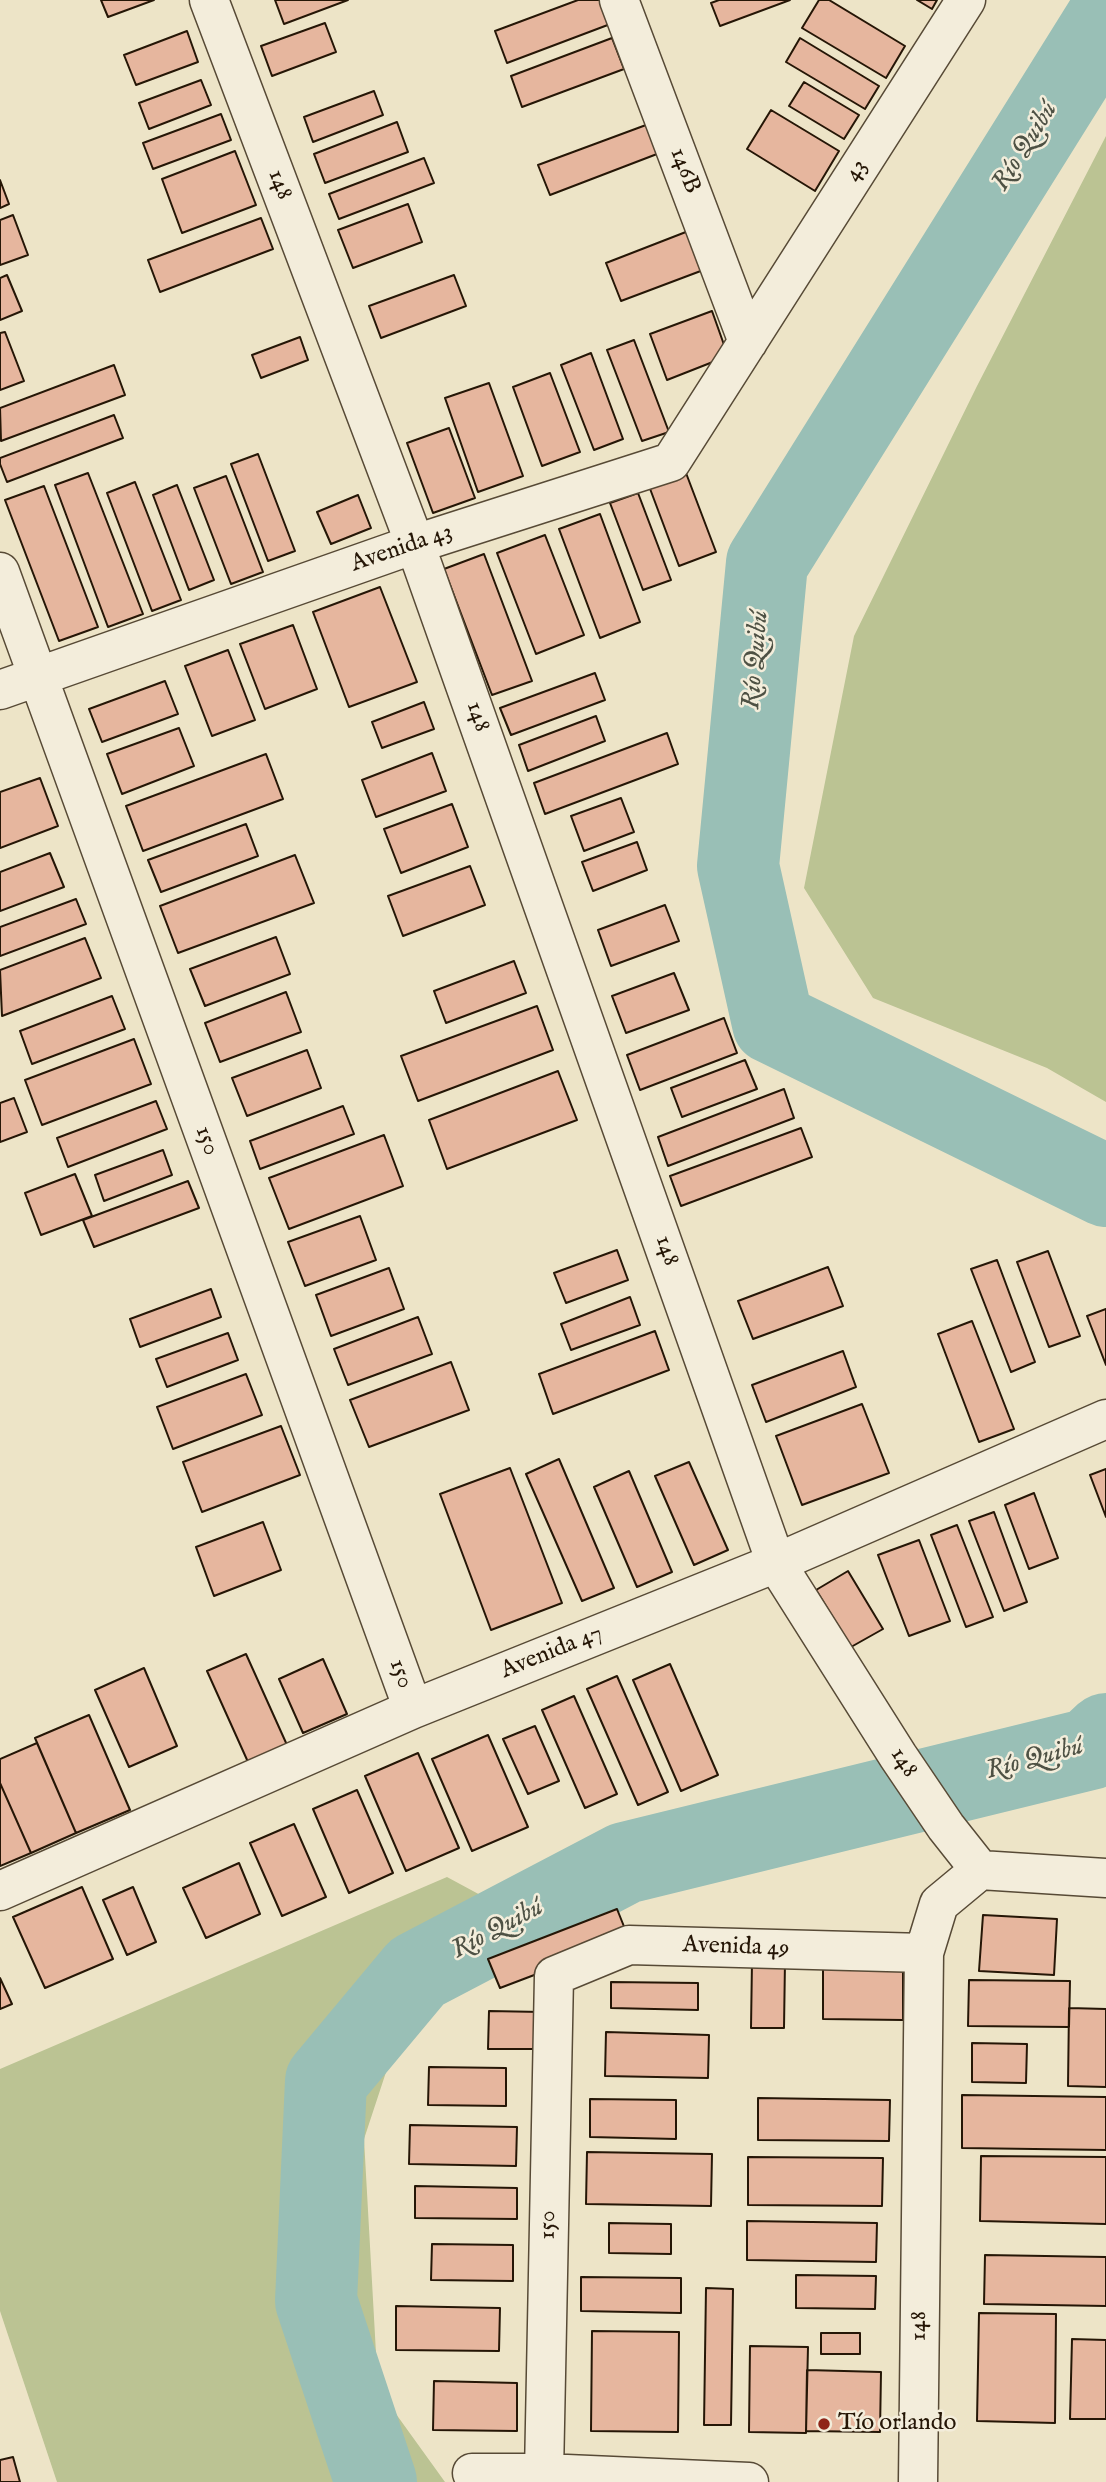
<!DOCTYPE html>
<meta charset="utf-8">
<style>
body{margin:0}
canvas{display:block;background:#ede4c7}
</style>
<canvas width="1106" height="2482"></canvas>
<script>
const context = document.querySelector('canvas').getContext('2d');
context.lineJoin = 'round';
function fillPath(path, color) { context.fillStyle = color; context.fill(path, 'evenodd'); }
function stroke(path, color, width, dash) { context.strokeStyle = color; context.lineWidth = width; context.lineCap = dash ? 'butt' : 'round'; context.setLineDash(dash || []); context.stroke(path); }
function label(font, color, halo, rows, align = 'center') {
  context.font = font + ' "IM FELL English",serif'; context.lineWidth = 5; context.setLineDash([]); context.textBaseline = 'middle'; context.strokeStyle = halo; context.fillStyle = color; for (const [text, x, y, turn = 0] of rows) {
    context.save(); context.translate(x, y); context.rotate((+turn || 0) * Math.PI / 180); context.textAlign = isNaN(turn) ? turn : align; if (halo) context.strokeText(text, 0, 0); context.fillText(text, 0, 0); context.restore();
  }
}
fillPath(new Path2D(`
 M1106 136V1102L1047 1068 873 998 804 888 854 636 977 386Z
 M447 1877 547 1931 487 1957 391 2057 364 2139 378 2389 445 2482H57L0 2311V2069Z`), '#bbc393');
stroke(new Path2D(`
 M1106 20 767 563 738 866 773 1023 1106 1186
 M376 2482 316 2301 326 2081 417 1972 625 1863 1090 1749 1106 1734`), '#99bfb6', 82);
const building = new Path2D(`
 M101 0H154L108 17Z
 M275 0H348L284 24Z
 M578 0H605L613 23 507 63 495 31Z
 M719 0H790L720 26 711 3Z
 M819 0H829L905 46 886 78 802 28Z
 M917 0H937L932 9Z
 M325 23 336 52 272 76 261 46Z
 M187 31 198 62 136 85 124 55Z
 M612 38 624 69 522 107 511 76Z
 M800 38 879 86 865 109 786 62Z
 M201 80 211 105 149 129 139 103Z
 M804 82 859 115 844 139 789 106Z
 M374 91 383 115 313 142 304 117Z
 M771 110 839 151 815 191 747 149Z
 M221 114 231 140 153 169 143 143Z
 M397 122 408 152 325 183 314 154Z
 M646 125 657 154 550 195 538 165Z
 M235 151 256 205 182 233 162 179Z
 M424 158 434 183 339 219 329 194Z
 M0 180 9 204 0 208Z
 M408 204 422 242 353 268 338 230Z
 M13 215 28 255 0 265V220Z
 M261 218 273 249 160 292 148 260Z
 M691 230 706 269 621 301 606 263Z
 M7 275 22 311 0 320V278Z
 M454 275 466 306 381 338 369 306Z
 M712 311 728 356 667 380 650 334Z
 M5 332 24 381 0 390V333Z
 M300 337 308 360 261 378 252 355Z
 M634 340 669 432 642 441 607 350Z
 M591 353 623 439 594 450 561 365Z
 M114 365 125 395 1 441 0 408Z
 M550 373 580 452 542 466 513 387Z
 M489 383 523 476 478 492 445 398Z
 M114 415 123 438 7 482 0 464V458Z
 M449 428 475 498 433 513 407 443Z
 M258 454 295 551 268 561 231 464Z
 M88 473 143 614 108 627 55 485Z
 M686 473 716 552 679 566 649 486Z
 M226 476 263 572 231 584 194 488Z
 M135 482 181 600 152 611 107 493Z
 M177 485 214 580 189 590 153 495Z
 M44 486 98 627 59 641 5 500Z
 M638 493 671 580 643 590 610 503Z
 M358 495 371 528 331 544 317 512Z
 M600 514 640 622 600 638 559 529Z
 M545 535 584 635 536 654 497 553Z
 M484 554 532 681 492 695 444 569Z
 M380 587 417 682 349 707 313 612Z
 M293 625 317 689 265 709 240 644Z
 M228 650 255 720 212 736 185 666Z
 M595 673 605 700 511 735 500 708Z
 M165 681 178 714 102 742 89 709Z
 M424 702 434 729 382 748 372 722Z
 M596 716 605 741 528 771 519 745Z
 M179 728 194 766 122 794 107 754Z
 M667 733 678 764 545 814 534 783Z
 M432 753 446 791 376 817 362 780Z
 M266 754 283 799 143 851 126 806Z
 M40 778 58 826 0 848V792Z
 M621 798 634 832 584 851 571 816Z
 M452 804 468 847 401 873 384 829Z
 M246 824 258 856 161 892 148 860Z
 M637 842 647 870 593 891 582 862Z
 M50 853 64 887 0 911V872Z
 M295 855 314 903 178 953 160 906Z
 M470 866 485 905 403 936 388 896Z
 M76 899 86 924 0 956V927Z
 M665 905 679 941 611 966 598 930Z
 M276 937 290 974 205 1006 190 969Z
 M85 938 101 978 2 1016 0 970Z
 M514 961 526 993 446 1023 434 991Z
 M674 973 689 1010 626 1033 612 996Z
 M286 992 301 1032 220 1062 205 1023Z
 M112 996 125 1029 32 1064 20 1031Z
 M537 1006 553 1050 418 1101 401 1056Z
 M724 1018 737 1053 640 1090 627 1055Z
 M134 1039 151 1084 42 1125 25 1080Z
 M307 1050 321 1088 247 1116 232 1078Z
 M745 1060 757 1089 682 1117 671 1088Z
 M558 1071 577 1120 447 1169 429 1120Z
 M784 1089 794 1118 668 1166 658 1137Z
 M14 1098 27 1132 0 1142V1103Z
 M156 1101 167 1129 68 1167 57 1138Z
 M343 1106 354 1134 260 1169 250 1141Z
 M801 1128 812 1157 681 1206 670 1176Z
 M384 1135 403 1186 289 1229 269 1178Z
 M163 1150 172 1175 104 1201 95 1175Z
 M75 1174 92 1216 41 1235 25 1193Z
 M188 1181 199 1208 94 1247 83 1220Z
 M360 1216 376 1260 305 1286 288 1242Z
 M617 1250 628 1280 566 1303 554 1273Z
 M1048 1251 1080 1336 1049 1347 1017 1262Z
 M997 1260 1035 1362 1011 1372 971 1269Z
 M828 1267 843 1306 753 1339 738 1301Z
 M389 1268 404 1309 331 1336 316 1295Z
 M211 1289 221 1317 140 1347 130 1319Z
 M630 1297 640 1325 571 1350 561 1324Z
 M1106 1309V1365L1087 1316Z
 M418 1317 432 1354 348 1385 334 1349Z
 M972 1321 1014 1429 979 1442 938 1334Z
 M655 1331 669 1370 553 1414 539 1374Z
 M228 1333 238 1360 167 1387 156 1359Z
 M843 1351 856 1387 766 1422 752 1385Z
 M451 1362 469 1410 369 1447 350 1400Z
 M246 1374 262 1415 173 1449 157 1407Z
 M862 1404 889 1473 802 1505 776 1436Z
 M281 1426 300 1475 202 1512 183 1462Z
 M559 1459 614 1588 582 1601 526 1474Z
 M689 1462 728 1550 694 1565 655 1476Z
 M510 1468 562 1603 491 1630 440 1494Z
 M1106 1469V1517L1090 1475Z
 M629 1471 672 1572 637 1587 594 1487Z
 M1034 1493 1058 1558 1029 1569 1005 1505Z
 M994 1512 1027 1602 1004 1611 969 1521Z
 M263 1522 281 1570 214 1596 196 1547Z
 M957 1525 993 1617 966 1627 931 1535Z
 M919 1540 950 1621 909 1636 878 1555Z
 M848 1571 883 1629 851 1647 816 1590Z
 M246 1654 287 1745 248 1762 207 1671Z
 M323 1659 347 1714 303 1733 279 1679Z
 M670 1664 718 1775 681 1791 633 1680Z
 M144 1668 177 1746 129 1767 95 1690Z
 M617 1676 668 1792 638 1805 587 1689Z
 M574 1696 617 1794 585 1808 542 1710Z
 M89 1715 130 1810 76 1833 35 1738Z
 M535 1726 559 1781 528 1794 503 1739Z
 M488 1735 528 1827 472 1851 432 1759Z
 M37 1743 76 1833 31 1853 0 1783V1759Z
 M418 1753 459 1848 406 1871 365 1776Z
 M0 1783 31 1853 0 1866Z
 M357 1790 393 1873 349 1893 313 1809Z
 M294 1824 326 1897 282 1916 250 1843Z
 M239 1863 260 1914 206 1938 183 1888Z
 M82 1887 113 1959 45 1988 13 1917Z
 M133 1887 156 1942 127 1955 103 1900Z
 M617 1909 629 1939 500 1988 488 1959Z
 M983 1915 1057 1919 1054 1975 979 1971Z
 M752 1961H785L784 2028H751Z
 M823 1967 903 1968V2020L823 2019Z
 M0 1978 12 2004 0 2009Z
 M969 1980 1070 1981 1069 2027 968 2026Z
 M611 1982 698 1983V2010L611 2008Z
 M1069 2008 1106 2009V2087L1068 2086Z
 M489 2011 542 2012V2049H488Z
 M606 2032 709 2035 708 2078 605 2076Z
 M972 2043 1027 2044 1026 2083 972 2082Z
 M429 2067 506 2068V2106L428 2105Z
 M962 2095 1106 2097V2150L962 2148Z
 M758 2098 890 2100 889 2141 758 2140Z
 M590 2099 676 2100V2139L590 2137Z
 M410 2125 517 2127 516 2166 409 2164Z
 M587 2152 712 2154 711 2206 586 2204Z
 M981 2156 1106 2157V2224L980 2221Z
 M748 2157 883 2158 882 2206 748 2205Z
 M415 2186 517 2188V2219L415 2218Z
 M747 2221 877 2223 876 2262 747 2260Z
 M609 2223 671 2224V2254L609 2253Z
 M432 2244 513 2245V2281L431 2280Z
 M985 2255 1106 2257V2306L984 2304Z
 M796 2275 876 2276 875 2309 796 2308Z
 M581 2277 681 2278V2313L581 2311Z
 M706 2288 733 2289 731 2425H704Z
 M396 2306 500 2308 499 2351 396 2350Z
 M979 2313 1056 2314 1055 2423 977 2421Z
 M592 2331 679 2332 678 2432 591 2431Z
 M821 2333H860V2354H821Z
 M1072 2339 1106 2340V2419H1070Z
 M750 2346 808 2347 806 2433 749 2432Z
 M807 2370 881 2372 880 2432 806 2431Z
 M434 2381 517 2383V2431L433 2430Z
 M13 2457 20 2482H0V2460Z`);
fillPath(building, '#e6b69e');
stroke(building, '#251606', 2);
const minor = new Path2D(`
 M209 0 415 544 776 1563 898 1756 946 1827 980 1870
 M619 0 748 342
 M0 572 413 1709
 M0 690 415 544 671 462 966 0
 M980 1870 1106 1878
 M0 1891 413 1709 776 1563 1106 1419
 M472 2473H544L749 2482
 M544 2473 554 1976 629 1945 924 1953
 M918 2482 924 1953 939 1904 980 1870`);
stroke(minor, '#574a36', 41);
stroke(minor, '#f3eddb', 38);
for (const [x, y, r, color] of [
 [824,2424,7,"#8f2418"]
]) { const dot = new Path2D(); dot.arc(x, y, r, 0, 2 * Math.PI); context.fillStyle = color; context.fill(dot); stroke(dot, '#f3eddb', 2.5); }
label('24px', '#251606', '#f3eddb', [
 ["146B",684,171,69],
 ["43",857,171,-57],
 ["148",279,185,69],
 ["Avenida 43",402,549,-19],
 ["148",477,717,71],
 ["150",206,1141,70],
 ["148",666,1251,71],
 ["Avenida 47",552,1653,-22],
 ["150",400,1674,70],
 ["148",903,1763,57],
 ["Avenida 49",736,1948,2],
 ["150",549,2225,-89],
 ["148",920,2326,-89]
]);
label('24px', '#251606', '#f3eddb', [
 ["Tío orlando",838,2424]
], 'left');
label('italic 26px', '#4e5144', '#f3eddb', [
 ["Río Quibú",1026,147,-58],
 ["Río Quibú",757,660,-85],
 ["Río Quibú",1035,1760,-15],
 ["Río Quibú",498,1930,-28]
]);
</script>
